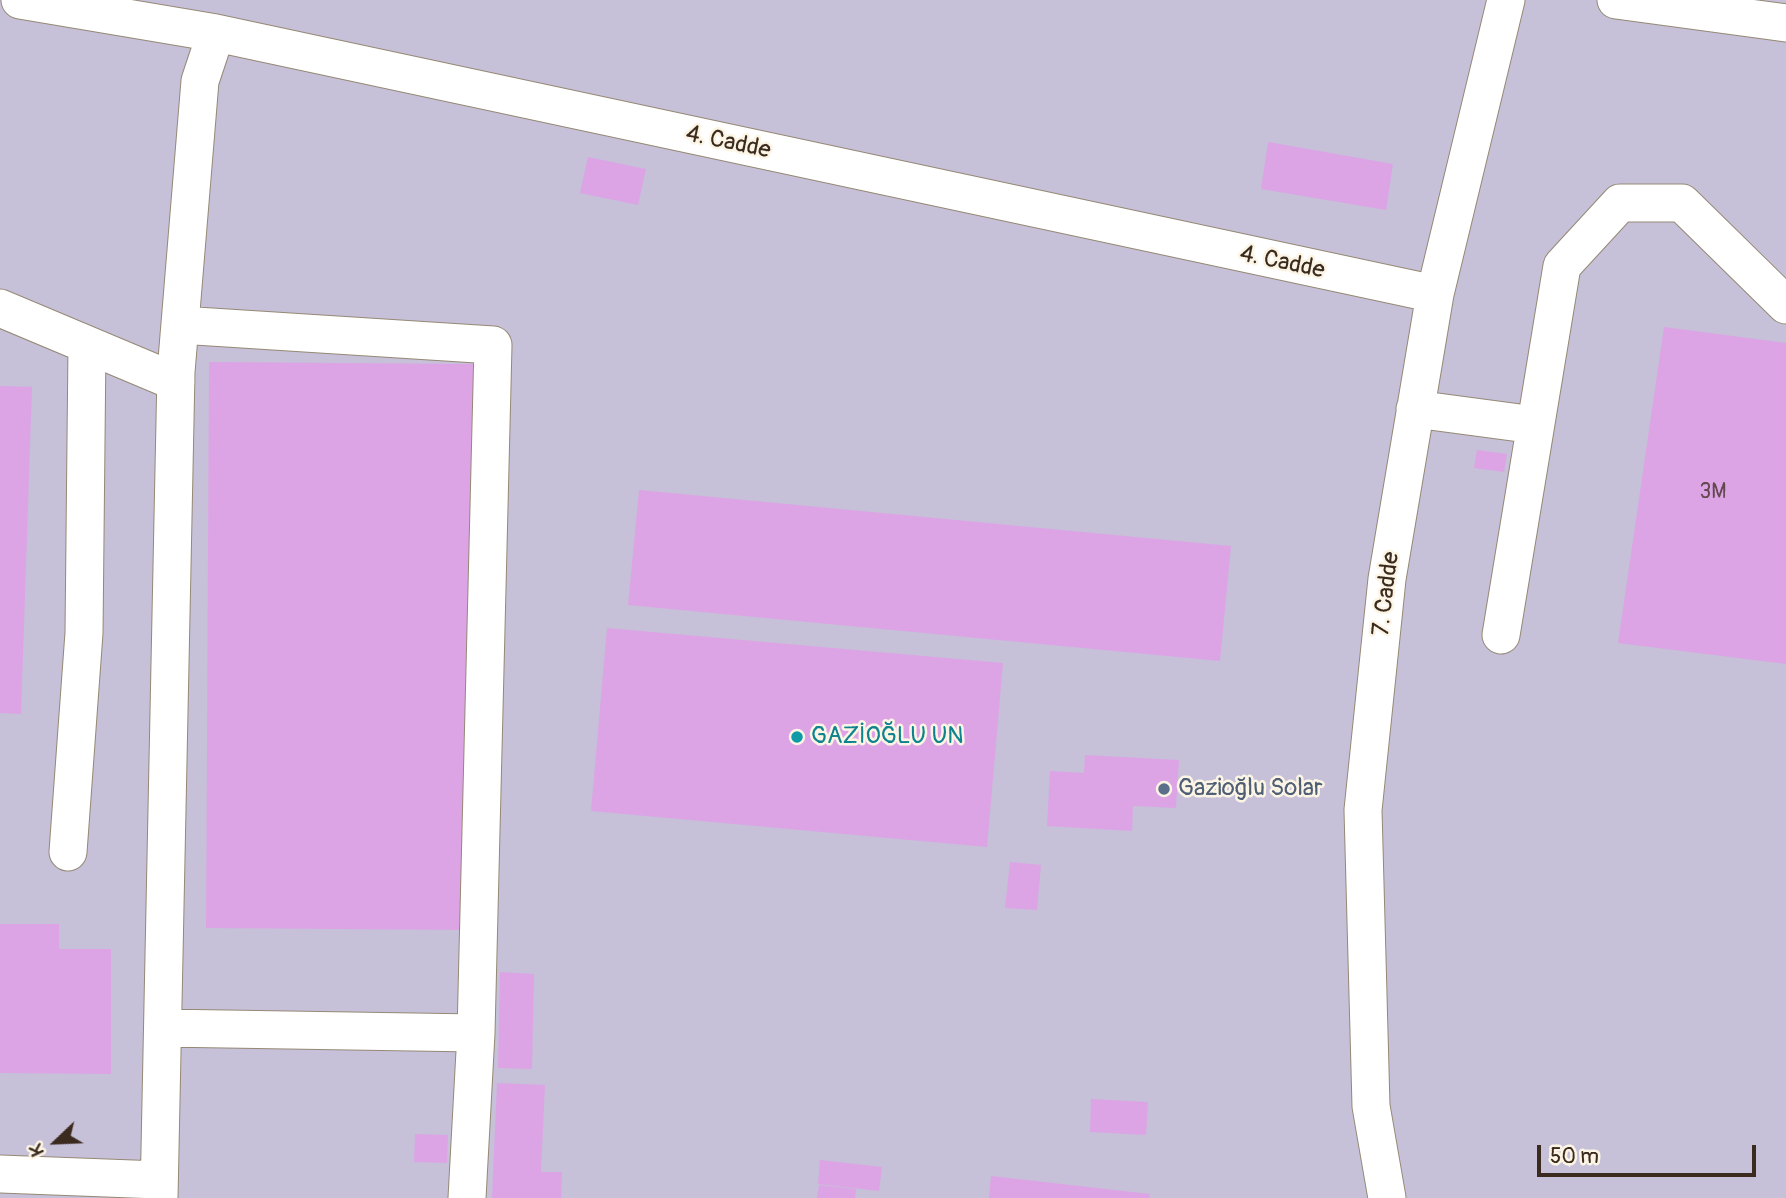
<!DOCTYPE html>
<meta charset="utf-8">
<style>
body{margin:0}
#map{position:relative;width:1786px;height:1198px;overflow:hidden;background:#efe8cc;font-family:Pangolin,sans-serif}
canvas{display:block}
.north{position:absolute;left:21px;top:1107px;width:70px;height:70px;-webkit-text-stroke:5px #fcf5e5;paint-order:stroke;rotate:247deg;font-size:19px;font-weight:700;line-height:28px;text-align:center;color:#3b2a1e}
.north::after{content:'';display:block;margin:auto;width:24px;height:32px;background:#3b2a1e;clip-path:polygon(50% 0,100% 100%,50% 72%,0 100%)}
.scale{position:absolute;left:1537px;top:1145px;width:219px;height:32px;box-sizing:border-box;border:4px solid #3b2a1e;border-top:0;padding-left:9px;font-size:21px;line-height:24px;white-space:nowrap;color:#3b2a1e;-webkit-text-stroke:5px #fcf5e5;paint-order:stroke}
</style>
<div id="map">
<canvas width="1786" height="1198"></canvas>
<div class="north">K</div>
<div class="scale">50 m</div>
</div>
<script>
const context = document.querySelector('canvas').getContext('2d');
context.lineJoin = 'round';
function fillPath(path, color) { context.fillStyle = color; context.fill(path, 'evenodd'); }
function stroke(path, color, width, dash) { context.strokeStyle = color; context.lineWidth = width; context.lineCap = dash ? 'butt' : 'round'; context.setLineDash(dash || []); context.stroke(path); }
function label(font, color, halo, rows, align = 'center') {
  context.font = font + ' Pangolin,sans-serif'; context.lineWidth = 5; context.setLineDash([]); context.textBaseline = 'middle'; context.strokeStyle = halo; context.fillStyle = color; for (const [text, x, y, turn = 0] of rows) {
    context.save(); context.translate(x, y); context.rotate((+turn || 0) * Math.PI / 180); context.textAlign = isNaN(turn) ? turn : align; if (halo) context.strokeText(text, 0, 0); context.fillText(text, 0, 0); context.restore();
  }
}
fillPath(new Path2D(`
 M0 0H1786V1198H0Z`), '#c6c0d9');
fillPath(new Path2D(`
 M1268 142 1393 164 1386 210 1261 189Z
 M588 157 646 169 638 205 580 193Z
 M1664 327 1786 343V664L1618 643Z
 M209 362 474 364 471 930 206 928Z
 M0 386 32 387 21 714 0 713Z
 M1477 450 1507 454 1504 472 1474 468Z
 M639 490 1231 546 1220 661 628 605Z
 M607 628 1003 663 987 847 591 811Z
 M1085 755 1179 760 1176 808 1133 806 1132 831 1047 826 1050 771 1084 773Z
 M1010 862 1041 865 1037 910 1005 908Z
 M0 924H59V949H111V1074L0 1073Z
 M500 972 534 974 532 1069 498 1068Z
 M497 1083 545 1085 541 1172H562L561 1198H492Z
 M1091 1099 1148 1102 1146 1135 1090 1132Z
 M415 1134 448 1135 447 1163 414 1162Z
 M820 1160 882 1167 879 1191 818 1184Z
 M991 1176 1150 1194 1149 1198H989Z
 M819 1185 856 1189 855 1198H817Z`), '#dca4e5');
const minor = new Path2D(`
 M20 0 216 33 1435 294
 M1616 0 1786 23
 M0 308 176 382
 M1415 409 1535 425
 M1501 635 1562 266 1620 203H1682L1786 305
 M68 852 84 633 87 345
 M163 1028 476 1033 493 345 180 325
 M0 1174 159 1180
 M159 1198 176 372 200 81 216 33
 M467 1198 476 1033
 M1387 1198 1371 1106 1363 810 1387 579 1435 294 1506 0`);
stroke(minor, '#958975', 39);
stroke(minor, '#fff', 37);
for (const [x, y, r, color] of [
 [797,737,7,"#0f9aa8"],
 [1164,789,7,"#5c6f8a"]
]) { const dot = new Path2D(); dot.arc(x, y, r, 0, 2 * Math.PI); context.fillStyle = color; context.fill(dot); stroke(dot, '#fcf5e5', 2.5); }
label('21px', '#634850', null, [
 ["3M",1713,493]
]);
label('24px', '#3b2a1e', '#fcf5e5', [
 ["4. Cadde",728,143,12],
 ["4. Cadde",1282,263,12],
 ["7. Cadde",1387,594,-83]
]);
label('24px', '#0d838f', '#fcf5e5', [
 ["GAZİOĞLU UN",811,737]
], 'left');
label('24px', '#4e5e75', '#fcf5e5', [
 ["Gazioğlu Solar",1178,789]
], 'left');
</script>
